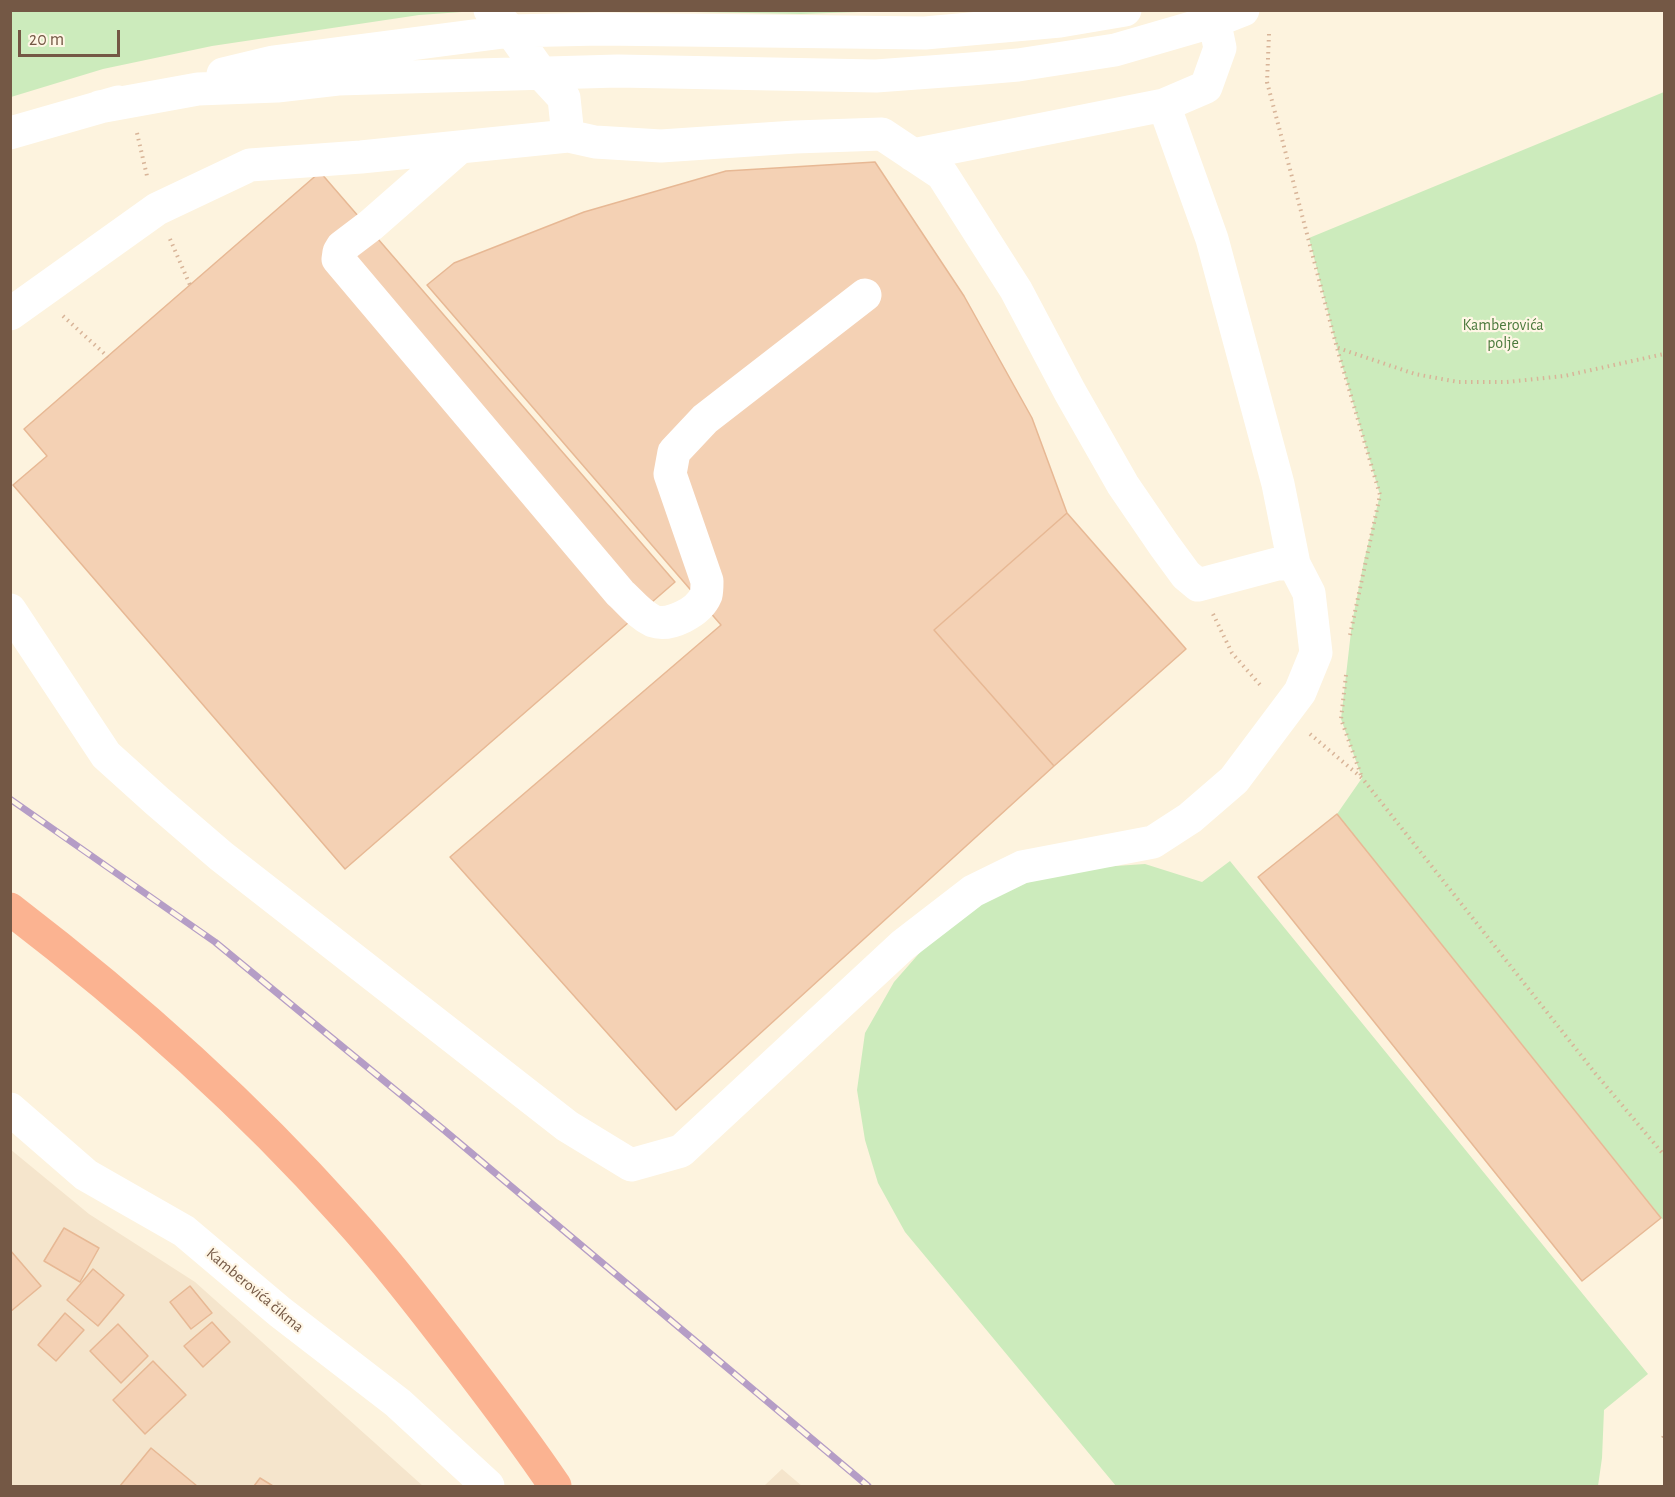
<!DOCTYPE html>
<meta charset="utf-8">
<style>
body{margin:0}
#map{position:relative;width:1675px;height:1497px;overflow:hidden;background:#fdf3de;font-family:"Alegreya Sans",sans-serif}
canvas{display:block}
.frame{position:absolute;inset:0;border:12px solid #745845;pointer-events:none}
.scale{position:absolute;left:18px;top:30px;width:102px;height:27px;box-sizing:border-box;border:3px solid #745845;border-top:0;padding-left:8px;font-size:18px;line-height:21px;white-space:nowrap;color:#745845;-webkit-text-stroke:4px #fff6e5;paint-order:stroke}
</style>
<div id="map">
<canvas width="1675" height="1497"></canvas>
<div class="frame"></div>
<div class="scale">20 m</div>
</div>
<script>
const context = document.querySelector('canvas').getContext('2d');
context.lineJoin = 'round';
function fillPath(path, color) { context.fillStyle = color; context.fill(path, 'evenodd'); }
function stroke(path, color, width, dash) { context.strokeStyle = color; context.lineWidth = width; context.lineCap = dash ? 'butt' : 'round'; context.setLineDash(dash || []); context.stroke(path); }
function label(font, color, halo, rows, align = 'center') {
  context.font = font + ' "Alegreya Sans",sans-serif'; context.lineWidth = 4.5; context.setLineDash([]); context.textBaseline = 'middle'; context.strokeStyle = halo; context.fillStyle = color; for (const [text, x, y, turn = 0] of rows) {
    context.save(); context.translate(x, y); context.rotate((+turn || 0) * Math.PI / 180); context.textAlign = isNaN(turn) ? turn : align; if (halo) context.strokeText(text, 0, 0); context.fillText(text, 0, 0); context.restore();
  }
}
fillPath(new Path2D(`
 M10 1149 89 1214 195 1282 423 1486H11Z
 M782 1469 802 1486H764Z`), '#f5e5cc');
fillPath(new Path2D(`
 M11 11H476L419 15 212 46 103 69 11 97Z
 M642 11H889L801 14Z
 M1664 92V1221L1337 814 1362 778 1341 719 1352 623 1364 561 1380 495 1337 348 1309 238Z
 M1230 861 1648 1374 1604 1410 1602 1458 1598 1486H1116L905 1232 878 1183 865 1140 857 1090 865 1033 894 982 930 941 976 904 1025 883 1086 868 1145 864 1202 882Z`), '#ccebbc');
const building = new Path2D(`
 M875 162 964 296 1032 418 1067 513 934 630 1054 766 676 1110 450 857 721 625 427 285 454 263 584 212 726 171Z
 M320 172 675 582 345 869 13 485 47 456 24 429Z
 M1067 513 1186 649 1054 766 934 630Z
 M1337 814 1661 1218 1582 1281 1258 877Z
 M64 1228 99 1248 80 1282 44 1261Z
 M10 1250 41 1286 10 1312Z
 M93 1269 124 1295 98 1326 67 1300Z
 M190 1286 212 1313 191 1329 170 1302Z
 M65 1313 84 1330 56 1361 38 1345Z
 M212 1322 230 1342 203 1367 184 1346Z
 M118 1324 148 1356 121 1383 90 1351Z
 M153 1361 186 1395 145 1434 113 1400Z
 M151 1448 197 1486H120Z
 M260 1478 273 1486H254Z`);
fillPath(building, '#f4d1b4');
stroke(building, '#e7b894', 1.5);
stroke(new Path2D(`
 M1269 34 1267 82 1337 348 1380 495 1350 635
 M137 133 147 176
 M170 239 190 285
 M63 316 108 357
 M1338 348 1415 374 1458 382H1507L1564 376 1664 354
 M1213 614 1232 653 1262 687
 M1346 675 1341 719 1362 778
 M1310 734 1362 778 1595 1073 1664 1155
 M1663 1438 1664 1436`), '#d8b498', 4, [1.5, 4.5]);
stroke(new Path2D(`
 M1212 10 1220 48 1206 87 1164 105 1212 239 1278 484 1294 564
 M223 74 273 62 511 31 600 29 925 33 1060 21 1125 10
 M99 107 198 89 277 86 338 79 618 71 876 76 971 69 1018 65 1115 50 1215 21 1243 10
 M10 133 118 102
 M460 147 371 225 342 247 339 252 338 259 620 593C630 602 640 615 653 621 670 627 699 612 706 595 707 591 707 586 707 581L670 474 674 452 705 419 865 295
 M913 155 1164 105
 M10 314 157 209 250 165 361 157 568 136
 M10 610 106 755 157 801 221 856 567 1126 631 1165 681 1151 903 945 973 891 1022 867 1153 842 1190 818 1234 780 1300 692 1316 653 1309 593 1294 564H1277L1198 585 1186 575 1164 545 1123 485 1070 392 1016 290 942 174 882 134 795 137 661 146 595 142 568 136 564 98 541 73 511 31 490 10
 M10 1109 86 1175 184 1231 280 1312 398 1403 488 1486`), '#fff', 33);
stroke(new Path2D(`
 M10 909C130 1001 244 1102 344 1214 385 1259 422 1307 459 1355 492 1398 525 1441 555 1486`), '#fbb391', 33);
const rail = new Path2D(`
 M10 799 215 942 444 1130 868 1486`);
stroke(rail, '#b59dc6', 7);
stroke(rail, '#fff6e5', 4.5, [14]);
label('16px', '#4c7a3d', '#fff6e5', [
 ["Kamberovića",1503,325],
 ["polje",1503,343]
]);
label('16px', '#745845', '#fff6e5', [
 ["Kamberovića čikma",255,1290,40]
]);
</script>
